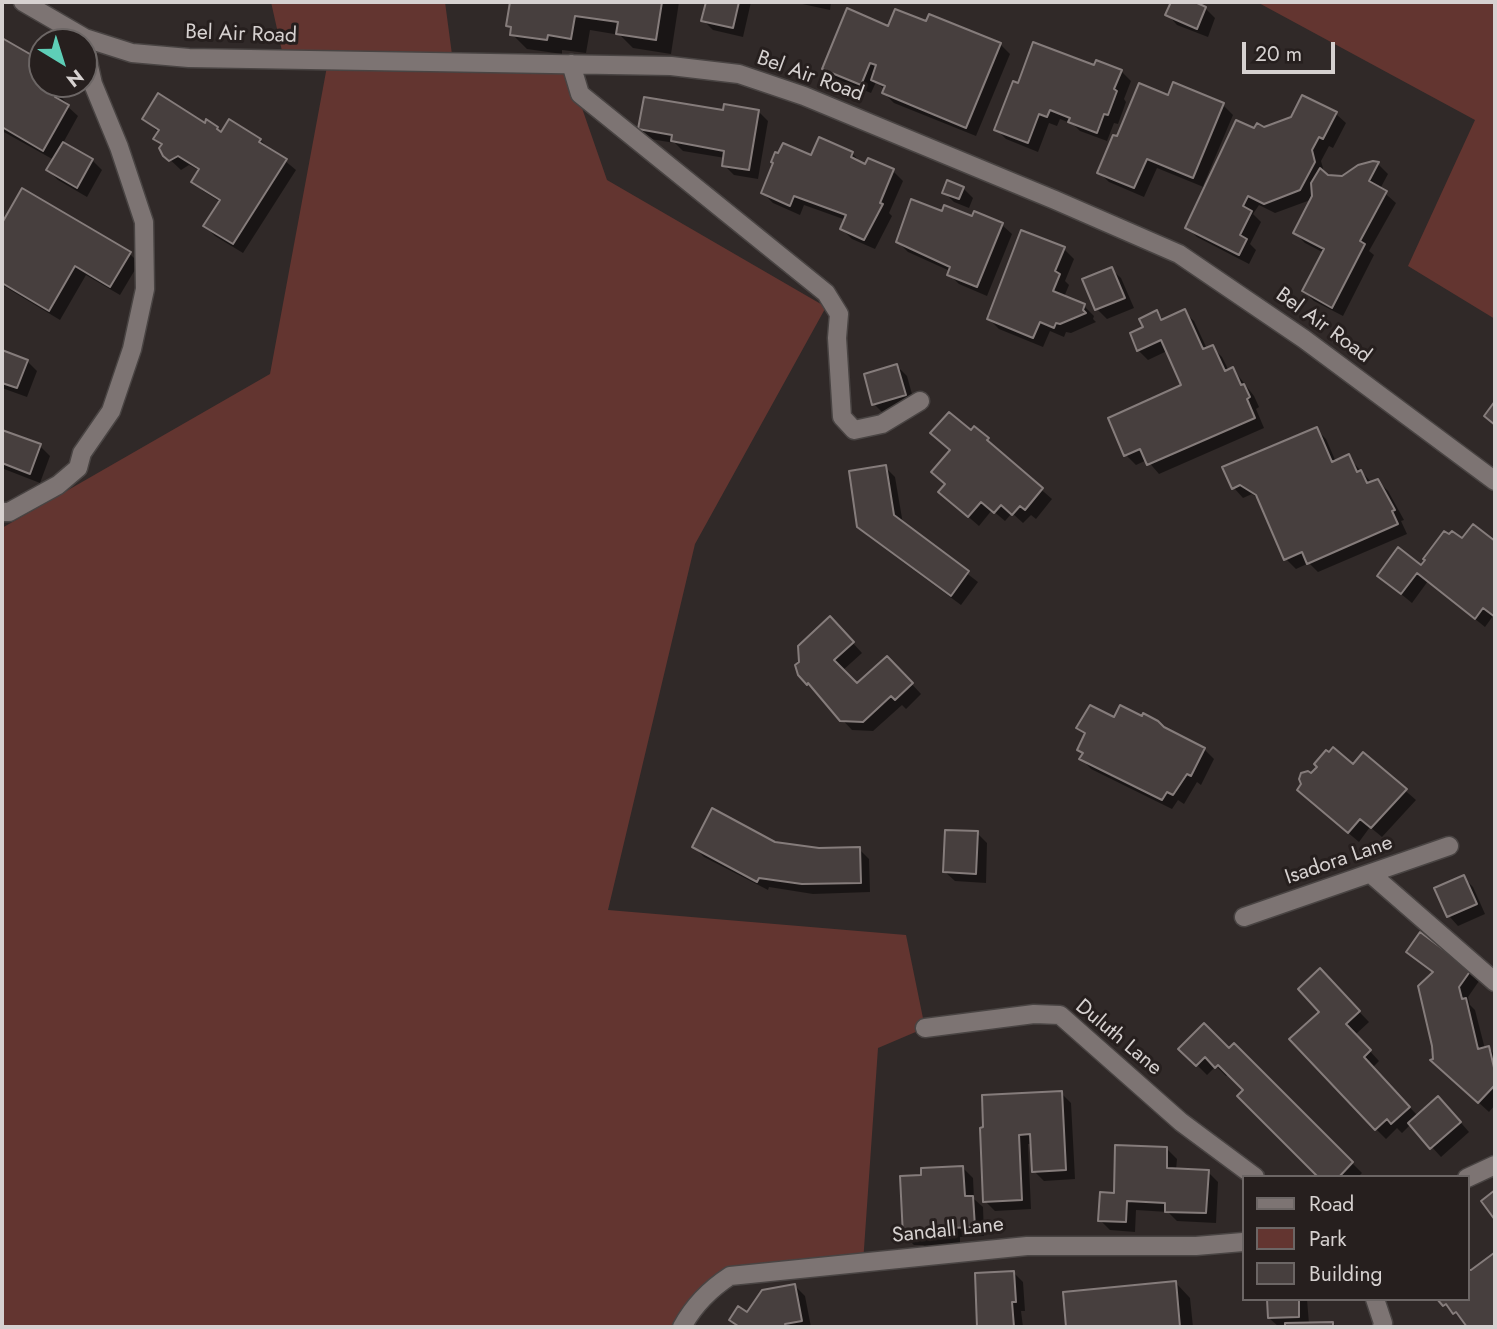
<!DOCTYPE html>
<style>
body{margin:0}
#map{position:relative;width:1497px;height:1329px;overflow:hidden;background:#302928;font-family:Jost,sans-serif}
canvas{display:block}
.frame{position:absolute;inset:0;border:4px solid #d6d1d0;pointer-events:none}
.legend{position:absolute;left:1242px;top:1175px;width:228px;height:126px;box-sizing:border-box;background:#261f1e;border:2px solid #6c6665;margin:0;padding:9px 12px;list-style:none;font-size:21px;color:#d6d1d0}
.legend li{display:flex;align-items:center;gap:14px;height:35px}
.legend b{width:35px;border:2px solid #6c6665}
.north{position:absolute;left:28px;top:28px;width:70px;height:70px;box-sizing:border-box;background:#261f1e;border:2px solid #6c6665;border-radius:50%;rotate:142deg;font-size:19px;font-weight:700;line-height:28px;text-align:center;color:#d6d1d0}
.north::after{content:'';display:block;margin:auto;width:24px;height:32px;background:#5eceb7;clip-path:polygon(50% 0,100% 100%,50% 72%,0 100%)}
.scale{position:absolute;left:1242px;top:42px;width:93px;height:32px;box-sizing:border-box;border:4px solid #d6d1d0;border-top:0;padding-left:9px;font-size:21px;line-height:24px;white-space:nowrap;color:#d6d1d0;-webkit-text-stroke:5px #261f1e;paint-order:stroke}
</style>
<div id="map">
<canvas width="1497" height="1329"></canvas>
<div class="frame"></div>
<ul class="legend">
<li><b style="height:9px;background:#7d7473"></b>Road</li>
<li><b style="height:19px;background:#633530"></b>Park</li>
<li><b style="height:19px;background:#473f3e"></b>Building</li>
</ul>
<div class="north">N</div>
<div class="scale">20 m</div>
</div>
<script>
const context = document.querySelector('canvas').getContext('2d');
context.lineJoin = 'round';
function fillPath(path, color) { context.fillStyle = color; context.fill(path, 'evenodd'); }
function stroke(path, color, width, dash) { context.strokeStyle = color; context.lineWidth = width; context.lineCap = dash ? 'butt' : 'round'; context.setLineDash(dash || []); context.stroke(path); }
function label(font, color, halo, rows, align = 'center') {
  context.font = font + ' Jost,sans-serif'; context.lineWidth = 6; context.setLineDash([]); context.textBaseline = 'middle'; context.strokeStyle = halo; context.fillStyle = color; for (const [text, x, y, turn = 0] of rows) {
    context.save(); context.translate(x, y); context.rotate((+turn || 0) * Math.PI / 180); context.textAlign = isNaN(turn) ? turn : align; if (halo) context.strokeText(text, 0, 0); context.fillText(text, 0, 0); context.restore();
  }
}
fillPath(new Path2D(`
 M271 2H445L453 62 567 65 607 180 826 307 695 544 608 910 906 935 925 1028 878 1048 863 1263 730 1276 682 1327H2V528L270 374 328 61 284 60Z
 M1257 2H1495V319L1408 266 1475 120Z`), '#633530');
fillPath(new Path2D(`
 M512 2H679L671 54 633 48 620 35 590 30 586 53 562 50V54L527 49 512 34V30L508 26Z
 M708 2H751L743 37 713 30 703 20Z
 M793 2H831L830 10Z
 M1173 2H1191L1205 8 1215 18 1208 37 1177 25 1168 15Z
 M926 23 1000 44 1010 54 976 136 894 103 884 93 885 90 876 82 871 93 834 78 824 68 889 28Z
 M2 40 42 63V84H67L60 96 67 103 66 105 78 116 63 143 92 160 102 170 87 197 58 180 48 170 54 160 2 131Z
 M1095 67 1121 71 1131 81 1124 99 1126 102 1118 124 1114 123 1107 141 1080 131 1073 124 1060 119 1057 126 1049 123 1038 152 1006 139 996 129 1019 85Z
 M1169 97 1223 105 1233 115 1203 186 1206 187 1255 131 1336 114 1346 123 1333 148 1329 146 1321 161 1324 172 1328 176 1337 178 1347 175 1368 163 1378 164 1388 174 1380 189 1396 203 1369 251 1374 255 1343 316 1314 301 1304 291 1324 253 1305 243 1295 233 1313 199 1275 213 1259 205 1253 214 1261 222 1250 244 1256 250 1249 264 1197 237 1187 227 1206 188 1157 168 1144 197 1109 182 1099 172 1118 139Z
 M758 111 768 121 758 179 734 175 724 165 725 158 683 151 675 143 650 139 640 129 724 112Z
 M144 119 206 125 217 128 222 134 260 140 296 170 243 253 215 236 205 226 220 202 203 191 193 182 200 171 189 165 181 170 165 155 163 146 155 139 159 133Z
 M852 153 862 164 893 171 903 181 889 213 892 216 875 249 852 239 842 229 846 220 804 205 800 215 773 203 763 193 812 158Z
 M963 188 973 198 969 208 954 202 944 192Z
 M23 191 130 254 139 263 120 295 86 275 60 320 2 285V227Z
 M975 213 1002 225 1012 234 987 296 959 284 949 274 950 271 908 252 898 242 943 214 973 218Z
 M1064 249 1074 259 1065 281 1069 285 1064 297 1084 306 1094 316 1093 319 1096 322 1071 333 1066 332 1064 337 1050 331 1043 347 999 329 989 319Z
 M1111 269 1121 278 1134 308 1107 319 1097 309Z
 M1156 312 1164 320 1184 312 1194 321 1207 349 1212 347 1222 357 1229 371 1233 369 1254 396 1259 407 1256 409 1264 428 1159 474 1147 460 1136 465 1126 455 1110 419 1183 386 1167 351 1148 360 1138 350 1145 328Z
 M2 352 27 361 37 371 27 397 2 388Z
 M897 366 907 376 915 405 884 414 874 404Z
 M1316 429 1326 439 1336 462 1348 457 1372 483 1378 481 1388 491 1404 520 1401 521 1407 534 1318 572 1309 563 1296 569 1286 559 1260 500 1252 494 1243 498 1234 488Z
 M2 432 40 446 50 456 40 483 4 469 2 474Z
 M971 432 987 440 996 450 1052 499 1036 519 1031 515 1023 523 1012 513 1005 521 992 510 979 526 950 501 946 485Z
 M885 467 895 477 903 524 978 582 961 605 869 537 858 526Z
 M1473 527 1495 544V618L1493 616 1485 627 1428 581 1412 603 1379 576 1421 567 1462 541Z
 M840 629 862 653 842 671 857 686 897 668 921 694 906 709 902 705 873 731 852 730 799 674Z
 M1144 716 1204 749 1214 759 1201 785 1197 782 1184 804 1178 800 1172 809 1091 769 1082 759 1084 755 1079 750 1086 735 1078 728Z
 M1363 754 1416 800 1382 837 1370 827 1359 842 1309 800 1311 775 1329 755 1353 767Z
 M977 833 987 843 986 883 955 881 945 872Z
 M774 843 819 850 859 849 869 859 870 892 813 894 769 887 768 890 704 857 694 847Z
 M1463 877 1473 887 1485 914 1458 926 1449 916 1437 889Z
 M1408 952 1469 971 1479 981 1468 997 1470 1005 1475 1010 1485 1049 1489 1048 1495 1055V1105L1489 1112 1442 1069 1434 973Z
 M1320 971 1369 1022 1355 1035 1379 1061 1372 1068 1418 1116 1448 1108 1469 1132 1441 1157 1411 1124 1402 1133 1397 1128 1386 1139 1376 1129 1321 1012Z
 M1234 1045 1362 1173 1358 1177H1321L1229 1074 1226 1076 1216 1066 1207 1075 1181 1049 1229 1050Z
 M1061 1093 1071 1103 1075 1179 1044 1181 1034 1171 1032 1144H1028L1031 1209 995 1211 985 1201 981 1129Z
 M1167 1149 1177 1159 1176 1170 1208 1172 1218 1182 1216 1223 1177 1221 1168 1212 1136 1210 1135 1232 1110 1230 1100 1220Z
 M963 1168 973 1178 974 1199 983 1207 984 1236 960 1237V1244L926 1247 923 1245H914L905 1236 923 1177Z
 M1494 1255 1495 1327H1469L1440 1299H1467V1272Z
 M1013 1272 1023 1282 1025 1311H1021L1023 1327H979L977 1308Z
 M1175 1282 1190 1298 1193 1327H1068L1065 1294Z
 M795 1286 805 1296 811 1327H739L731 1319 748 1314Z
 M1269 1299H1307L1309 1324 1333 1323 1337 1327H1279L1269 1318Z`), '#0007');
const building = new Path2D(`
 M510 2H662L656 40 616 34 618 22 575 16 571 39 548 35 547 40 510 35 511 27 506 26Z
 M706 2H739L733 28 701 21Z
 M1171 2H1195L1206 7 1197 29 1165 15Z
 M847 8 888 26 895 9 926 21 929 14 1001 43 966 128 882 93 885 86 871 80 876 65 870 63 861 85 822 69Z
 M2 38 42 61V84H52L50 87 58 91 55 97 69 105 43 151 2 127Z
 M1033 42 1094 65 1096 60 1122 70 1114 89 1117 91 1108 115 1104 114 1097 133 1068 122 1070 118 1050 110 1047 117 1039 114 1028 143 994 130 1013 81 1018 83Z
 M1173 82 1224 103 1193 178 1147 159 1134 188 1097 173 1113 135 1117 136 1139 83 1168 95Z
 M158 93 205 123 206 119 218 127 217 129 221 132 229 119 261 139 259 142 287 159 233 244 203 226 220 200 191 182 199 169 178 156 169 161 163 156 159 148 162 144 153 139 159 130 142 119Z
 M1302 95 1337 112 1323 139 1319 137 1312 150 1315 162 1300 190 1264 204 1248 196 1243 206 1252 211 1240 235 1247 239 1239 255 1185 228 1236 120 1254 128 1257 123 1264 127 1291 117Z
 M644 97 723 110 724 104 759 110 749 170 722 166 724 151 671 141 672 135 638 129Z
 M819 137 853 152 851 157 865 164 868 158 894 169 880 203 883 204 864 240 840 229 846 215 794 196 790 206 761 193 773 163 771 162 775 152 778 153 783 143 811 155Z
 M63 142 93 159 77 188 46 170Z
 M1373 161 1379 162 1369 181 1387 191 1360 241 1365 244 1332 308 1302 291 1324 249 1293 233 1312 196 1311 183 1320 168 1328 175 1342 176 1358 165Z
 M947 180 964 187 959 199 942 193Z
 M22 188 131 252 110 287 75 266 49 311 2 283V223Z
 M911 199 942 211 944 205 972 216 974 211 1003 223 977 287 947 275 950 267 896 242Z
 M1021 230 1065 247 1055 271 1060 274 1053 291 1085 304 1083 310 1086 313 1060 324 1056 323 1054 328 1040 322 1033 338 987 319Z
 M1112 267 1125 298 1095 310 1082 279Z
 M1185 309 1203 349 1213 345 1225 371 1233 367 1241 385 1244 384 1250 397 1247 399 1255 418 1147 465 1140 449 1124 456 1108 418 1181 385 1161 340 1137 351 1130 333 1143 327 1139 319 1157 310 1161 320Z
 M2 350 28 360 17 388 2 383Z
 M897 364 906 395 872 405 864 374Z
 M1495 401V425L1484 416Z
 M949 412 971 430 974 426 989 438 987 440 1043 488 1025 510 1020 506 1012 515 1001 505 994 513 981 502 968 517 938 492 945 484 931 472 950 450 930 433Z
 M1317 427 1332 462 1349 454 1357 472 1361 470 1367 483 1378 479 1395 510 1392 511 1398 524 1307 564 1302 552 1284 560 1256 495 1240 485 1232 489 1222 467Z
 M2 430 41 444 30 474 2 463Z
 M886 465 894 515 969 571 951 596 857 527 849 471Z
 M1473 524 1495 541V617L1483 608 1475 619 1417 573 1401 594 1377 576 1398 547 1421 565 1425 560 1423 559 1444 531 1449 534 1452 531 1462 538Z
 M830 616 854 642 834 660 857 683 887 656 913 683 895 700 891 696 863 722 840 721 808 683 807 685 798 675 795 665 799 662 798 646Z
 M1090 705 1114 717 1120 705 1142 716 1143 713 1158 721 1164 727 1205 748 1191 776 1187 774 1173 795 1167 792 1162 800 1079 759 1083 753 1077 750 1085 733 1076 728Z
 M1333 747 1353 764 1363 752 1407 789 1371 828 1360 819 1348 833 1297 790 1301 784 1299 779 1301 773 1308 771 1311 773 1317 767 1314 764 1326 750 1329 752Z
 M712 808 775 842 819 848 860 847 861 883 802 884 759 878 757 882 692 847Z
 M945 830 978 831 976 874 943 872Z
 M1464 875 1477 904 1447 917 1434 888Z
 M1420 932 1471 970 1459 987 1462 999 1466 998 1478 1049 1489 1046 1495 1072V1085L1478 1103 1430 1060 1433 1059 1432 1046 1418 986 1433 972 1406 952Z
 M1320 968 1360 1011 1346 1024 1371 1050 1364 1057 1410 1107 1391 1124 1387 1119 1375 1130 1289 1039 1319 1012 1298 989Z
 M1204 1023 1229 1048 1234 1043 1353 1162 1339 1177H1318L1237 1096 1243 1090 1218 1065 1215 1068 1205 1057 1196 1066 1178 1049Z
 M1062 1091 1066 1170 1032 1172 1030 1134 1019 1135 1022 1200 983 1202 980 1128 983 1127 982 1095Z
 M1438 1096 1461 1122 1430 1149 1408 1123Z
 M1115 1145 1167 1147V1168L1209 1170 1206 1213 1165 1212V1203L1127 1201 1126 1222 1098 1221 1100 1192 1114 1193Z
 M963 1166 965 1196H973L975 1227 950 1228 951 1234 914 1238V1236H903L900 1176 921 1175V1168Z
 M1495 1190V1220L1481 1201Z
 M1494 1253 1495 1327H1467L1456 1312 1453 1314 1446 1304 1443 1306 1437 1299H1467V1270H1471Z
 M1014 1271 1016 1302H1012L1014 1327H977L975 1273Z
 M1176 1281 1180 1327H1066L1063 1292Z
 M795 1284 802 1321 785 1324 786 1327H737L738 1326 729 1320 738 1306 747 1312 762 1290Z
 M1267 1299H1299V1317L1268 1318Z
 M1333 1322V1327H1285V1323Z`);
fillPath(building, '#473f3e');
stroke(building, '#857c7b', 2);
const minor = new Path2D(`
 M23 2 85 38 132 53 189 58 671 66 739 74 804 96 1055 200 1179 254 1304 339 1495 481
 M571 64 580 94 826 293 839 314 837 338 842 417 854 430 882 424 920 401
 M2 512H9L58 485 78 468 82 453 111 411 132 349 145 289 144 222 119 147 93 84 84 44
 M1371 874 1495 982
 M1244 917 1449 846
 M925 1028 1034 1014 1060 1015 1181 1122 1255 1177
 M1467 1178 1495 1165
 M1375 1299 1383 1323 1382 1327
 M682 1327C694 1305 710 1289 730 1276L1027 1246H1196L1243 1242`);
stroke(minor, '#494443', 21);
stroke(minor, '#7d7473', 18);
label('21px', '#d6d1d0', '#261f1e', [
 ["Bel Air Road",241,35,2],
 ["Bel Air Road",810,77,20],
 ["Bel Air Road",1323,326,36],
 ["Isadora Lane",1339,861,-19],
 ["Duluth Lane",1118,1038,40],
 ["Sandall Lane",948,1231,-6]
]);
</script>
